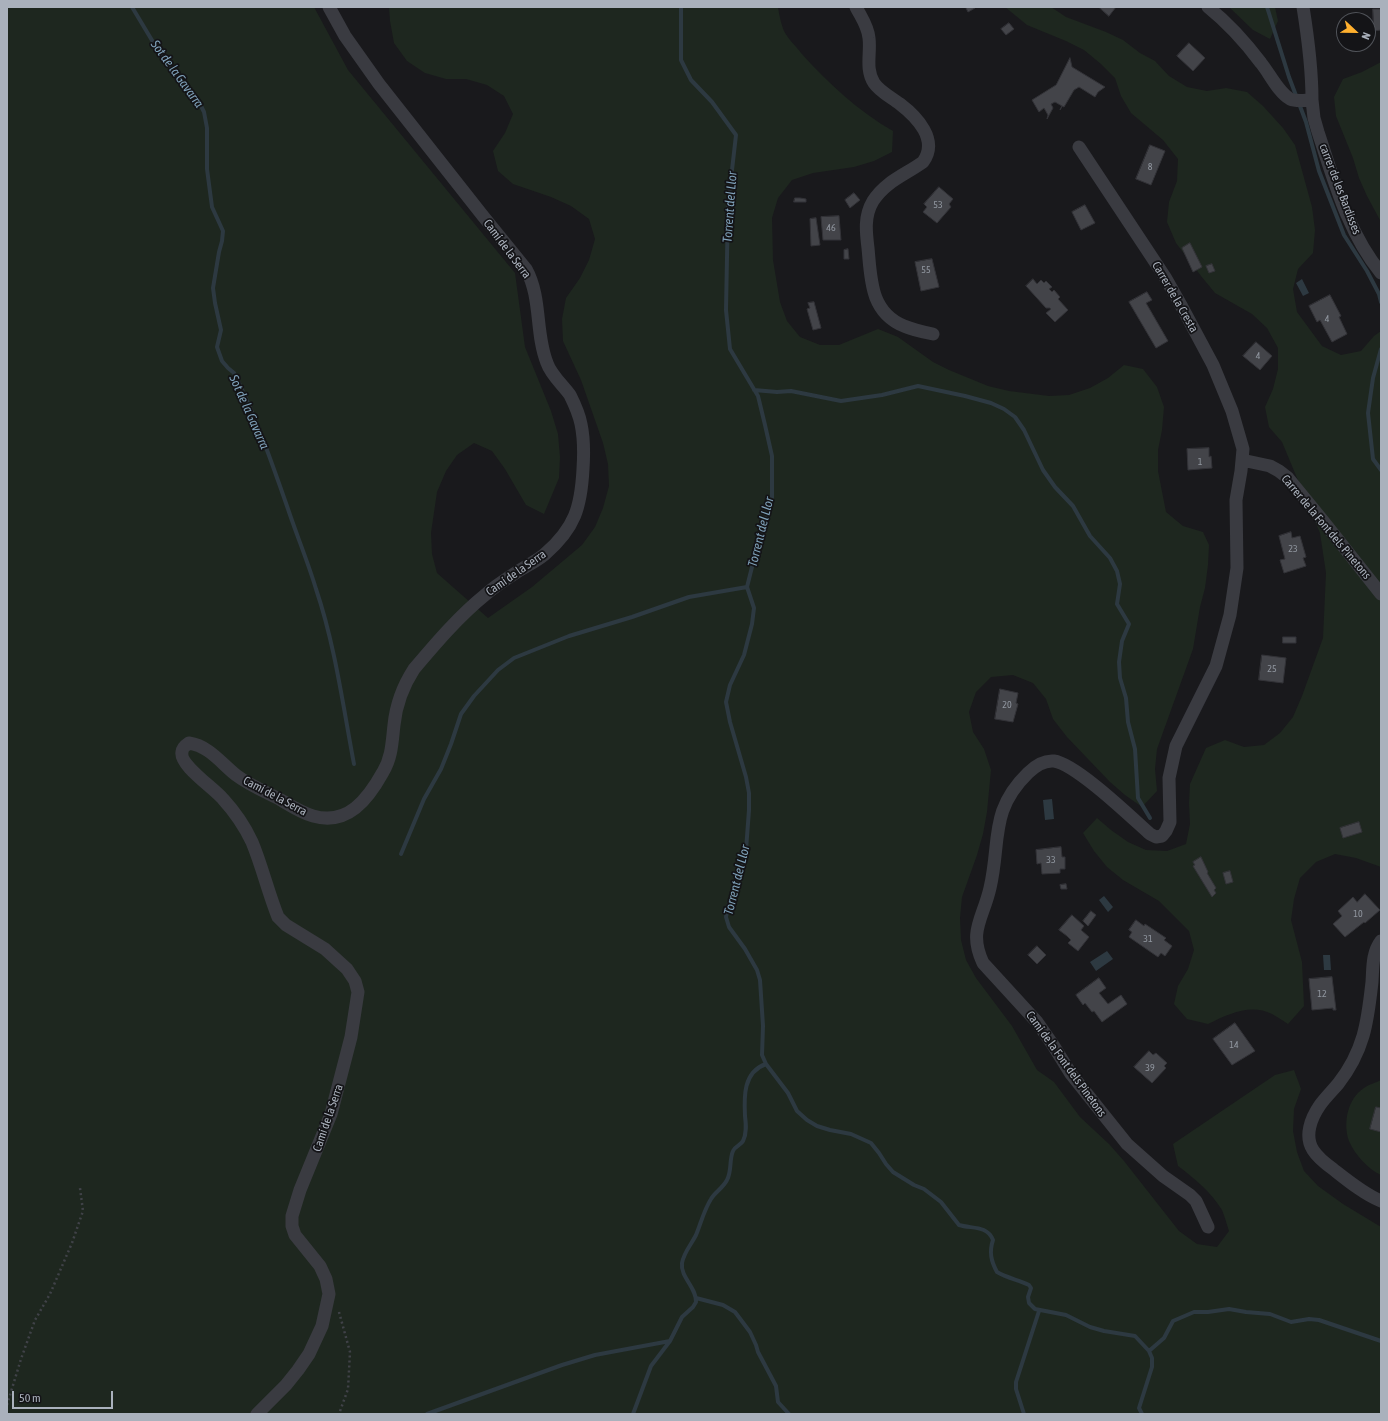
<!DOCTYPE html>
<meta charset="utf-8">
<style>
body{margin:0}
#map{position:relative;width:1388px;height:1421px;overflow:hidden;background:#19191c;font-family:"Asap Condensed",sans-serif}
canvas{display:block}
.frame{position:absolute;inset:0;border:8px solid #aab1bc;pointer-events:none}
.north{position:absolute;left:1336px;top:12px;width:40px;height:40px;box-sizing:border-box;background:#141417;border:1px solid #505359;border-radius:50%;rotate:112deg;font-size:11px;font-weight:700;line-height:16px;text-align:center;color:#aab1bc}
.north::after{content:'';display:block;margin:auto;width:14px;height:18px;background:#ffb02e;clip-path:polygon(50% 0,100% 100%,50% 72%,0 100%)}
.scale{position:absolute;left:12px;top:1391px;width:101px;height:18px;box-sizing:border-box;border:2px solid #aab1bc;border-top:0;padding-left:5px;font-size:12px;line-height:14px;white-space:nowrap;color:#aab1bc;-webkit-text-stroke:3px #141417;paint-order:stroke}
</style>
<div id="map">
<canvas width="1388" height="1421"></canvas>
<div class="frame"></div>
<div class="north">N</div>
<div class="scale">50 m</div>
</div>
<script>
const context = document.querySelector('canvas').getContext('2d');
context.lineJoin = 'round';
function fillPath(path, color) { context.fillStyle = color; context.fill(path, 'evenodd'); }
function stroke(path, color, width, dash) { context.strokeStyle = color; context.lineWidth = width; context.lineCap = dash ? 'butt' : 'round'; context.setLineDash(dash || []); context.stroke(path); }
function label(font, color, halo, rows, align = 'center') {
  context.font = font + ' "Asap Condensed",sans-serif'; context.lineWidth = 3.5; context.setLineDash([]); context.textBaseline = 'middle'; context.strokeStyle = halo; context.fillStyle = color; for (const [text, x, y, turn = 0] of rows) {
    context.save(); context.translate(x, y); context.rotate((+turn || 0) * Math.PI / 180); context.textAlign = isNaN(turn) ? turn : align; if (halo) context.strokeText(text, 0, 0); context.fillText(text, 0, 0); context.restore();
  }
}
fillPath(new Path2D(`
 M7 7H314L348 70 515 273 525 347 551 411 558 434 560 457 559 478 544 514 526 505 505 469 492 451 474 443 457 455 446 471 437 492 431 533 432 554 437 573 488 618 532 587 582 545 595 527 603 508 609 486 608 464 603 443 581 380 563 341 562 319 566 298 580 278 589 260 595 239 589 219 571 206 551 197 513 184 498 171 493 151 505 133 513 114 504 96 487 85 466 79H446L425 73 407 61 394 43 390 21 389 7H778C779 14 781 24 784 31 788 39 796 46 801 53 828 83 858 111 893 131L892 152 874 161 854 167 813 173 792 180 778 198 772 218 773 260 780 302 787 321 800 337 820 345H839L878 329 898 337 933 362 949 370 988 386 1009 391 1049 396 1069 395 1090 388 1108 378 1124 365 1143 369 1157 387 1164 407 1162 430 1158 450V471L1166 512 1183 526 1203 532 1209 545 1208 565 1205 588 1200 607 1193 649 1157 749 1155 769 1157 791 1142 807 1125 795 1110 782 1067 737 1053 719 1046 699 1033 683 1013 675 991 677 976 692 969 712 973 732 984 749 991 770 987 812 983 834 977 855 962 897 960 918 961 940 966 960 976 978 1012 1026 1037 1070 1054 1082 1080 1117 1109 1144 1124 1161 1179 1231 1197 1244 1217 1247 1229 1231C1227 1225 1225 1217 1222 1210 1211 1192 1194 1178 1178 1166L1173 1144 1275 1075 1294 1070 1301 1089 1294 1109 1293 1131 1297 1152 1304 1171 1318 1186 1343 1204 1381 1227V1414H7Z
 M1005 7H1051L1066 17 1106 32 1123 40 1140 53 1155 61 1169 76 1187 87 1207 91 1226 88 1247 92 1263 106 1283 128 1295 145 1312 207 1315 230 1313 253 1298 269 1293 289 1297 312 1322 346 1341 355 1361 351 1374 336 1381 331V867L1356 858 1335 854 1316 862 1300 878 1294 899 1291 920 1302 962 1304 1006 1288 1024C1283 1021 1278 1017 1272 1014 1251 1003 1228 1014 1208 1024L1187 1019 1174 1004 1178 986 1188 969 1194 950 1189 931 1159 901 1123 880 1107 867 1094 851 1083 833 1097 818 1111 830 1128 842 1146 850 1167 851 1186 844 1190 824 1189 803 1190 784 1206 748 1225 740 1244 747 1264 745 1280 733 1293 717 1302 696 1323 638 1326 573 1320 533 1282 442 1269 427 1265 407 1273 389 1278 369V348L1267 328 1252 314 1215 293 1201 276 1176 243 1167 222 1169 202 1177 181 1178 159 1163 140 1131 113 1121 96 1115 78 1101 64 1084 50 1066 41 1027 25Z
 M1229 7H1275L1278 21 1270 39 1253 30Z
 M1381 62V222L1367 196 1359 178 1353 158 1336 116 1334 97 1343 79 1362 72Z
 M1381 1080V1175C1368 1169 1355 1155 1349 1141 1343 1124 1347 1099 1364 1088 1369 1084 1376 1083 1381 1080Z`), '#1e271f');
fillPath(new Path2D(`
 M1302 279 1309 293 1303 296 1296 283Z
 M1052 799 1054 819 1045 820 1043 800Z
 M1104 896 1113 907 1108 912 1099 900Z
 M1107 951 1113 959 1096 971 1090 962Z
 M1323 955H1330L1331 970H1324Z`), '#2d3941');
stroke(new Path2D(`
 M132 7 162 57 198 100 204 112 207 128V169L212 207 223 231 222 241 219 252 213 288 215 303 221 330 217 347 222 361 228 368 234 373C256 417 272 463 288 509 297 536 308 562 316 589 335 645 343 706 354 764
 M681 7V60L691 80 712 102 736 135 728 205 726 310 730 349 758 396 765 425 772 456V500L759 539 747 587 754 608 752 624 744 655 730 685 726 702 730 722 746 777 749 793V810L746 850 741 875 728 906 726 917 729 927 745 949 757 970 760 980 763 1026 762 1055 766 1064 788 1093 797 1111 807 1120 817 1126 830 1130 851 1134 871 1143 879 1153 886 1164 893 1172 914 1185 924 1189 941 1202 959 1225C972 1229 987 1225 993 1240 989 1252 991 1261 997 1272 1007 1278 1019 1280 1029 1285L1031 1288 1028 1297 1029 1303 1035 1309 1066 1315 1090 1327 1104 1331 1135 1336 1149 1351 1152 1358V1367L1139 1408 1142 1414
 M1267 7 1289 77 1306 122 1319 171 1344 235 1367 271 1379 294 1381 302
 M1381 349 1373 378 1368 413 1373 459 1381 470
 M754 390 777 392 791 391 841 401 882 395 918 386 965 396 991 403 1004 409 1015 417 1024 430 1043 470 1055 487 1073 506 1090 536 1110 558 1117 571 1120 584 1117 604 1129 624 1122 641 1119 662 1120 678 1126 698 1128 722 1135 749 1138 798 1150 818
 M401 854 424 799 441 769 451 744 461 714 474 696 498 670 514 658 569 636 632 617 689 597 747 587
 M696 1298 723 1305 735 1312 750 1332 756 1345 758 1352 776 1386 778 1402 789 1414
 M1149 1351 1164 1338 1173 1321 1194 1312H1208L1229 1309 1246 1312 1270 1314 1291 1322 1309 1319 1319 1320 1381 1341
 M427 1414 562 1365 595 1355 670 1341
 M633 1414 651 1366 670 1341 682 1317 693 1307 696 1302C697 1288 680 1277 682 1263 684 1252 691 1245 696 1235 701 1223 704 1210 711 1199 715 1192 723 1188 727 1180 732 1171 729 1160 733 1151 735 1146 741 1145 743 1141 747 1133 746 1124 745 1116 744 1097 743 1072 766 1064
 M1024 1414 1016 1389V1382L1039 1311`), '#2d3941', 4);
const building = new Path2D(`
 M968 7H974L975 8 968 12 966 8Z
 M1099 7H1116L1109 16Z
 M1373 9H1381V30L1374 31Z
 M1009 23 1014 29 1006 35 1001 29Z
 M1189 43 1205 58 1193 71 1177 56Z
 M1070 58 1072 67 1105 87 1098 92 1095 97 1079 87 1074 90 1064 107 1062 106 1060 110 1062 106 1055 102 1051 104 1053 108 1047 119 1048 115 1044 108 1039 112 1032 100 1056 85Z
 M1150 145 1165 151 1151 185 1136 179Z
 M939 187 953 199 949 204 951 207 937 223 923 212 927 207 924 204Z
 M854 193 860 200 850 208 845 200Z
 M795 198H800L806 199V202H794Z
 M1085 205 1095 223 1081 230 1072 212Z
 M839 216 841 240H823L821 217Z
 M816 218 820 245 811 246 810 219Z
 M1190 243 1202 267 1193 272 1182 248Z
 M848 249 849 259H844V250Z
 M932 259 939 287 921 291 915 262Z
 M1212 264 1215 271 1209 273 1206 266Z
 M1033 279 1037 284 1041 280 1044 283 1046 281 1052 287 1049 289 1052 292 1054 290 1060 297 1058 299 1068 310 1055 322 1046 313 1051 309 1050 308H1046L1026 286Z
 M1147 292 1152 300 1146 303 1168 341 1156 348 1129 302Z
 M1330 295 1341 316 1339 317 1347 334 1332 342 1320 320 1317 322 1309 306Z
 M814 302 821 328 813 330 807 309 810 308 808 303Z
 M1256 342 1272 356 1260 370 1243 356Z
 M1209 448V457L1211 456 1212 468 1188 470 1187 449Z
 M1291 532 1292 538 1300 536 1306 557 1303 558 1306 566 1284 573 1280 560 1285 559 1279 536Z
 M1283 637H1296V643H1283Z
 M1262 655 1286 658 1283 683 1259 680Z
 M1000 689 1018 693 1016 703 1018 704 1013 722 995 719Z
 M1359 822 1362 832 1343 838 1340 828Z
 M1061 847 1062 857H1065V869H1060V873L1042 874 1041 863 1037 864 1036 850Z
 M1201 857 1208 872 1207 873 1216 888 1214 890 1216 893 1212 897 1193 866 1195 865 1193 862Z
 M1230 871 1233 882 1226 884 1223 873Z
 M1066 884 1067 889H1061L1060 885Z
 M1365 894 1380 910 1365 923 1364 922 1345 937 1333 924 1342 916 1338 911 1353 897 1357 902Z
 M1091 911 1096 915 1088 926 1083 921Z
 M1072 915 1084 926 1081 930 1089 937 1078 951 1068 943 1071 940 1067 936 1059 930Z
 M1136 920 1144 926 1145 924 1166 938 1164 940 1172 946 1165 956 1161 953 1158 957 1129 937 1132 932 1129 930Z
 M1037 946 1046 955 1037 964 1028 955Z
 M1332 977 1336 1010H1333V1008L1312 1010 1309 979Z
 M1099 978 1106 988 1099 993 1108 1004 1121 995 1127 1004 1102 1022 1094 1011 1092 1012 1085 1003 1083 1005 1076 995Z
 M1235 1023 1255 1051 1232 1065 1213 1039Z
 M1149 1051 1153 1055 1156 1053 1167 1063 1164 1066 1166 1068 1152 1083 1134 1067Z
 M1376 1107 1381 1108V1132L1370 1129Z`);
fillPath(building, '#434449');
stroke(building, '#333338', 1);
stroke(new Path2D(`
 M339 1312 350 1352 348 1389 339 1414
 M7 1405 21 1359 35 1320 50 1294 72 1243 83 1211 80 1188`), '#404248', 2.5, [2, 3]);
stroke(new Path2D(`
 M856 7C861 17 868 26 869 38 871 53 865 69 874 83 880 92 891 97 900 104 917 117 939 140 923 162 905 175 886 181 873 201 864 216 866 232 868 248 871 279 870 312 904 326 913 330 923 332 933 334
 M1208 7C1228 23 1246 43 1261 63 1270 74 1278 92 1290 99 1297 102 1305 100 1312 100 1312 69 1308 38 1303 7
 M1312 100 1314 118 1318 132C1334 180 1348 233 1381 273
 M1079 147 1165 277 1182 307 1213 365 1232 411 1243 449 1241 471 1236 500 1237 568 1230 615 1216 666 1176 746 1169 778 1170 822 1166 831 1162 836 1156 837 1150 834C1131 817 1076 764 1054 761 1043 760 1035 766 1028 773 989 811 1001 841 990 888 983 919 968 931 983 963L1037 1022 1053 1045 1071 1074 1127 1144 1163 1176 1190 1195 1196 1201 1208 1227
 M1242 460 1270 466 1279 471 1288 478 1324 522 1381 594
 M1381 941C1372 953 1373 967 1372 982 1370 1000 1368 1019 1363 1036 1358 1053 1349 1070 1338 1084 1332 1091 1325 1098 1320 1105 1311 1118 1304 1136 1313 1150 1318 1158 1326 1164 1333 1169 1347 1180 1364 1194 1381 1201
 M257 1414 286 1385 298 1370 309 1354 322 1326 329 1294 326 1279 320 1266 295 1235 292 1226V1216L300 1190 331 1114 351 1037 358 992 355 981 347 969 325 949 286 925 278 917C268 892 262 866 252 842 245 827 234 811 223 799 214 788 179 765 182 752 182 748 186 745 189 743 209 746 221 763 236 775 249 785 266 792 281 800 291 806 302 813 313 816 348 826 368 799 383 772 392 757 392 742 394 725 396 705 403 686 414 669 436 643 459 616 485 595 495 586 506 579 517 572 526 566 537 561 545 554 575 528 581 507 583 469 584 454 584 438 581 424 579 414 574 403 570 395 563 385 551 375 547 363 535 333 542 298 526 269L483 216 379 84 345 36 329 7`), '#3a3b41', 13);
label('10px', '#90969f', null, [
 ["8",1150,167],
 ["53",938,205],
 ["46",831,228],
 ["55",926,270],
 ["4",1327,319],
 ["4",1258,356],
 ["1",1200,462],
 ["23",1293,549],
 ["25",1272,669],
 ["20",1007,705],
 ["33",1051,860],
 ["10",1358,914],
 ["31",1148,939],
 ["12",1322,994],
 ["14",1234,1045],
 ["39",1150,1068]
]);
label('12px', '#aab1bc', '#141417', [
 ["carrer de les Bardisses",1340,189,69],
 ["Camí de la Serra",507,249,53],
 ["Carrer de la Cresta",1175,297,60],
 ["Carrer de la Font dels Pinetons",1326,527,50],
 ["Camí de la Serra",516,573,-35],
 ["Camí de la Serra",275,796,28],
 ["Camí de la Font dels Pinetons",1066,1064,54],
 ["Camí de la Serra",328,1118,-71]
]);
label('italic 13px', '#7fa1b9', '#141417', [
 ["Sot de la Gavarra",177,74,54],
 ["Torrent del Llor",730,207,-86],
 ["Sot de la Gavarra",249,412,66],
 ["Torrent del Llor",761,532,-76],
 ["Torrent del Llor",737,880,-76]
]);
</script>
